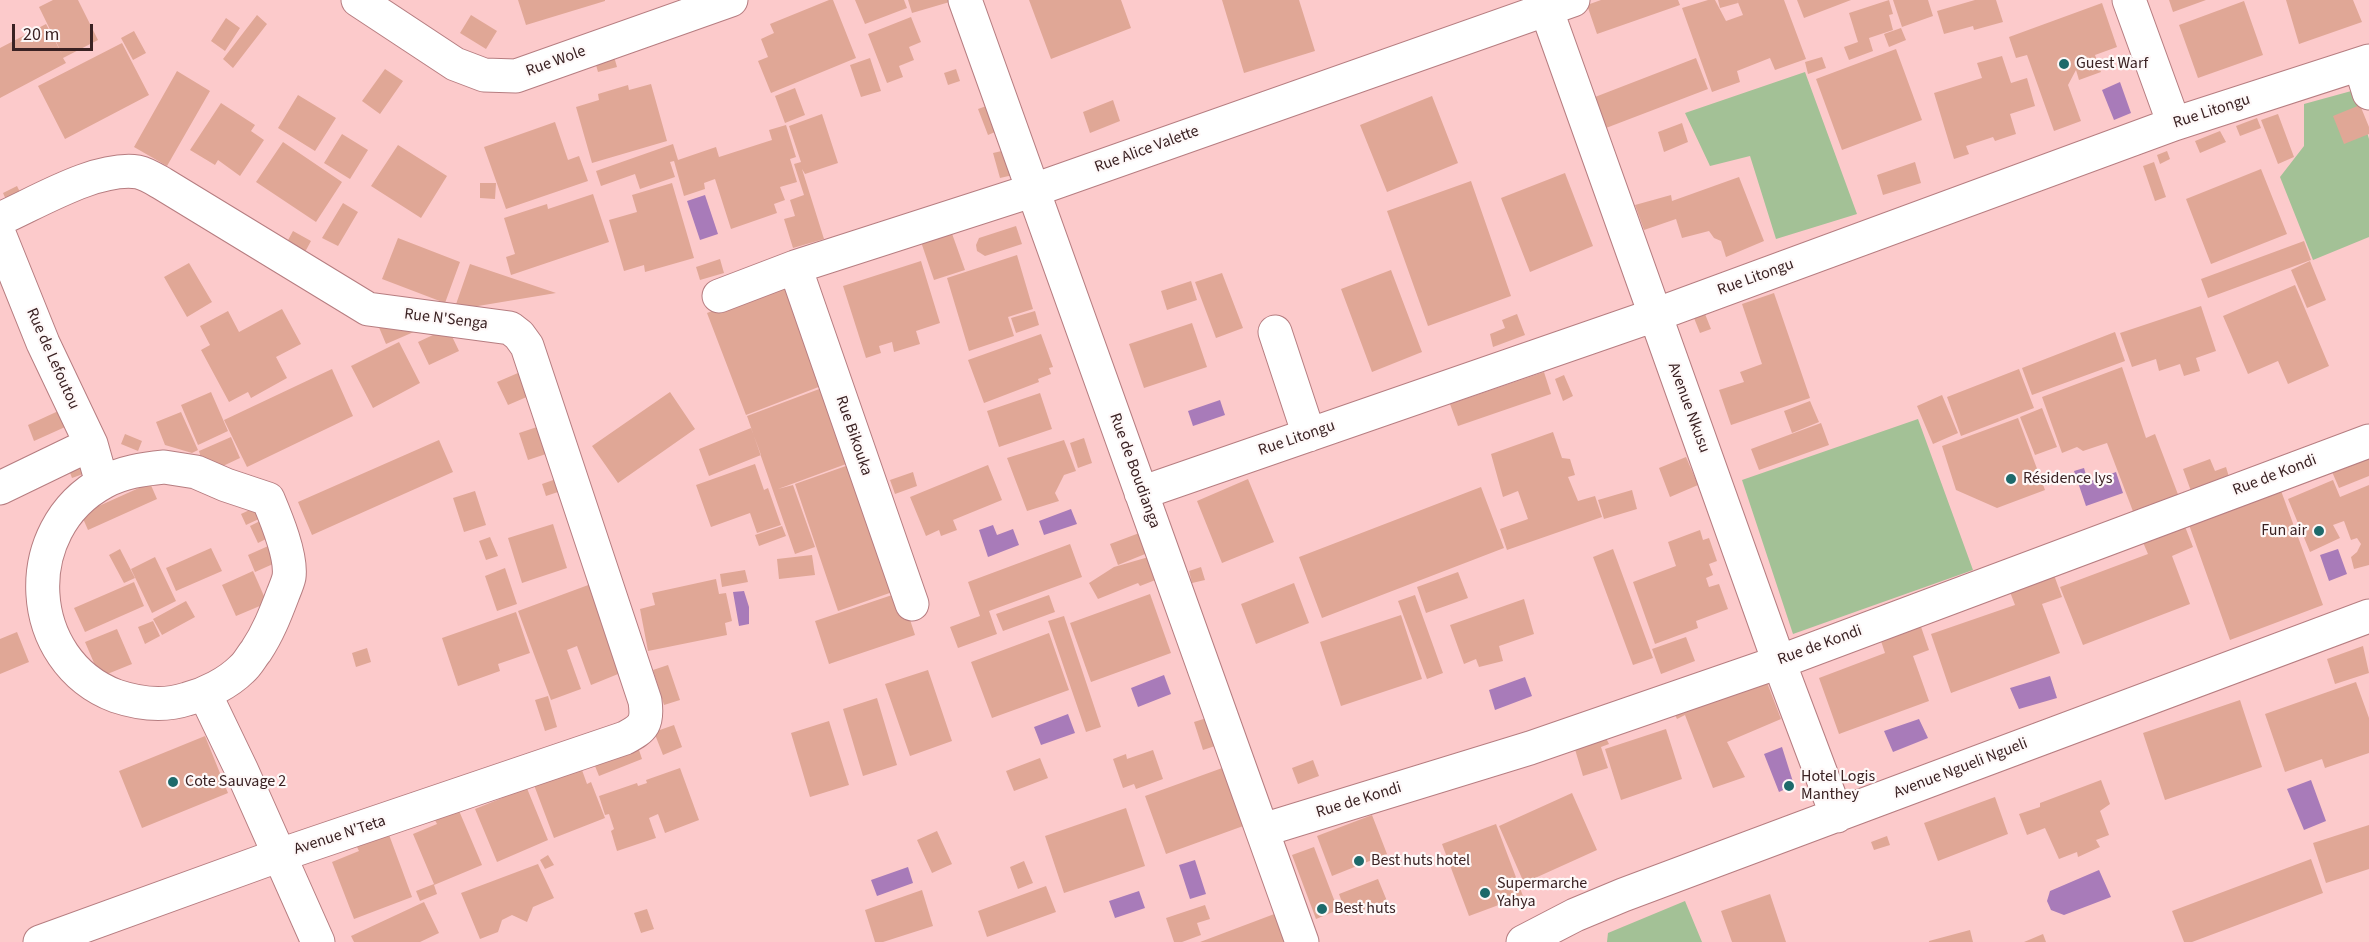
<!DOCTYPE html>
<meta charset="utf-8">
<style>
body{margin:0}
#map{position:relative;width:2369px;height:942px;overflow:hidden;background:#fccacb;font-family:"Source Sans 3",sans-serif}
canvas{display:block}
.scale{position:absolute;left:12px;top:24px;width:81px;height:27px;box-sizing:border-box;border:3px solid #3a2223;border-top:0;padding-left:8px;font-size:18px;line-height:21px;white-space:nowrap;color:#3a2223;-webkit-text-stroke:4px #fef8f8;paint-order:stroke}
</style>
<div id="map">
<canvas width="2369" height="942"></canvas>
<div class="scale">20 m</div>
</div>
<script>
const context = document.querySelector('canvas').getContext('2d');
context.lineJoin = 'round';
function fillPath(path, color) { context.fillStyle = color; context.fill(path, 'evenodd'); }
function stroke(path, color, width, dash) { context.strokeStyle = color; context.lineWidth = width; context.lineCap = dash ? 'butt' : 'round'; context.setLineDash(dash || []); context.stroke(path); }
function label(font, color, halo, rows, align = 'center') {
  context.font = font + ' "Source Sans 3",sans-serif'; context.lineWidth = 4.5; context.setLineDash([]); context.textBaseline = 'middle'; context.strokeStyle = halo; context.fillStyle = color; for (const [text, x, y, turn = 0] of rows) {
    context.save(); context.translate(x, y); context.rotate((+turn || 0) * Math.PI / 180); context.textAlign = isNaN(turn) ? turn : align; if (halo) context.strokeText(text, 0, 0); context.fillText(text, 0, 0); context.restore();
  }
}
fillPath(new Path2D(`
 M1805 72 1857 214 1776 239 1750 156 1710 166 1685 113Z
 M2355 90 2369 139V237L2313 260 2280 177 2304 146V104Z
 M1918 419 1973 570 1793 634 1742 480Z
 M1685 901 1702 942H1607L1608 933Z`), '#a3c196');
fillPath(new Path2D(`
 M2120 82 2131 113 2114 120 2102 90Z
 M705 195 718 234 700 240 687 201Z
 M1220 400 1225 415 1193 426 1188 411Z
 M2084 468 2088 482 2116 472 2123 493 2086 506 2074 471Z
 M1071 509 1077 524 1044 535 1039 521Z
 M993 525 997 535 1013 529 1019 545 988 557 979 530Z
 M2338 549 2347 574 2329 581 2320 555Z
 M744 591 749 607V624L739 626 733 592Z
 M1164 675 1171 694 1138 707 1131 688Z
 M2050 676 2057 698 2019 709 2010 688Z
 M1525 677 1532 696 1495 710 1489 690Z
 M1068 714 1075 733 1041 745 1034 727Z
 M1919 719 1928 738 1893 752 1884 731Z
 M1782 747 1794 785 1779 792 1764 754Z
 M2311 780 2326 821 2304 830 2287 789Z
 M1195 860 1206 894 1190 899 1179 865Z
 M908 867 913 883 877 896 871 880Z
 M2099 870 2111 897 2064 915 2051 910 2047 901 2050 891Z
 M1139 891 1145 908 1115 918 1109 901Z`), '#a87bb9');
fillPath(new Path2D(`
 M53 0H78L98 40 63 58 66 63 0 98V48L46 24 62 54 39 7Z
 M518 0H605V1L526 25Z
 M829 0H833L856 58 771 93 758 61 768 57 761 39 774 33 770 24Z
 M855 0H904L907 8 865 24Z
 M908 0H953V1L912 13Z
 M1029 0H1121L1131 28 1051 59Z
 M1222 0H1299L1315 51 1244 73Z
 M1601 0H1678L1680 5 1597 34 1587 5Z
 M1708 0H1715L1726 21 1743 15 1737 0H1784L1806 59 1775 70 1770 58 1737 71 1740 82 1712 92 1682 8Z
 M1718 0H1737L1738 3 1720 8Z
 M1797 0H1851L1804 18Z
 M1889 0 1893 14 1889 15 1893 30 1869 38 1873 51 1849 60 1844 47 1858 42 1849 13Z
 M1893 0H1928L1933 16 1902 27Z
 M1975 0H1996L2003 22 1974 30 1973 26 1944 34 1937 11Z
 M2169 0H2206L2173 12Z
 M2286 0H2353L2362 22 2299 44Z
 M2244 1 2263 55 2198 78 2179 25Z
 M2102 3 2117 47 2095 55 2101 72 2079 80 2076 70 2068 85 2081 121 2054 131 2027 55 2016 58 2009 37Z
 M257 15 267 24 233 68 223 59Z
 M471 15 497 31 486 49 460 33Z
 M911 17 921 42 909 47 914 60 899 66 903 77 887 83 868 34Z
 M226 18 240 28 225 51 211 41Z
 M1901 28 1906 40 1889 47 1884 34Z
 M134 31 146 53 133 60 121 38Z
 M122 43 149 95 65 139 38 86Z
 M1896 49 1922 120 1842 150 1816 79Z
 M613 53 617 67 598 72 594 58Z
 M2002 56 2011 83 2027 78 2035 106 2010 114 2016 134 1995 141 1993 137 1966 146 1969 154 1954 159 1934 93 1982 78 1977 63Z
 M1822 57 1826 68 1808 74 1805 62Z
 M870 58 881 91 861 97 850 65Z
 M1696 58 1708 89 1606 128 1595 97Z
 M385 69 403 81 380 114 362 101Z
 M956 69 960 81 948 85 944 73Z
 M177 71 210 91 167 166 134 147Z
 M651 84 667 141 592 163 576 107 599 100 598 94 628 85 629 90Z
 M795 88 805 115 785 123 775 96Z
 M298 95 336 118 315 151 278 128Z
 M1432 96 1458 163 1387 192 1360 125Z
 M1113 100 1120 121 1090 133 1083 112Z
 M221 103 255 125 251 131 264 140 240 176 218 160 215 165 190 150Z
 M992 104 1002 129 988 135 978 109Z
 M2360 105 2369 127V134L2344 144 2333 116Z
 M822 114 838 163 805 174 802 169 824 239 793 248 784 219 795 216 790 200 804 195 794 164 801 162 789 126Z
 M2278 114 2294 157 2278 164 2261 120Z
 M2257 118 2261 128 2240 136 2236 126Z
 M555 122 568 160 579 156 588 181 506 209 484 147Z
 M1682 123 1688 142 1664 152 1658 132Z
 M786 125 796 157 790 159 797 182 780 187 785 200 774 204 777 213 731 229 715 179 704 183 705 189 684 196 674 161 670 162 675 177 640 189 635 174 601 186 596 171 673 144 678 160 716 147 719 157 772 140 769 130Z
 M2220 131 2226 142 2200 153 2195 141Z
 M342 134 368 150 350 179 324 163Z
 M283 142 342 182 316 222 256 182Z
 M398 145 447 176 421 218 371 186Z
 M1006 150 1013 175 1000 178 993 153Z
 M2167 151 2170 159 2160 164 2157 155Z
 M1915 162 1921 183 1883 195 1877 175Z
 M2154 162 2166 197 2155 201 2143 166Z
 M2261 169 2287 234 2211 264 2186 199Z
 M1565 173 1593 246 1530 272 1501 198Z
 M1739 177 1764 241 1726 257 1721 241 1714 238 1709 231 1682 238 1676 219 1644 230 1635 205 1671 195 1672 201Z
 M1471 181 1511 296 1428 326 1387 211Z
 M480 183H496L495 199 480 198Z
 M672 183 694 258 645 272 644 265 624 271 609 220 637 212 632 195Z
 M17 186 23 198 8 204 3 193Z
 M593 194 609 242 511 275 506 257 515 254 504 218 547 204 548 209Z
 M343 203 358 212 338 246 322 238Z
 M1016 226 1022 244 985 256 977 251 976 245 979 238Z
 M950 228 965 270 934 280 920 239Z
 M293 231 311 241 305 252 287 242Z
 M398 238 460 262 445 303 382 279Z
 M2304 241 2311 260 2208 298 2201 279Z
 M1017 255 1033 309 1008 317 1014 336 969 351 947 278Z
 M720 259 724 273 700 280 696 267Z
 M921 261 940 323 916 331 920 344 894 352 892 342 879 346 881 353 866 358 843 286Z
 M2310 261 2326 300 2307 308 2291 270Z
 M189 263 212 302 187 317 164 277Z
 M470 264 556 293 454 310Z
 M1391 270 1422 352 1372 372 1341 289Z
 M1222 273 1243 328 1216 338 1195 282Z
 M791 281 829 383 746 415 707 313Z
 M1191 281 1197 300 1167 310 1161 291Z
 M2295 285 2329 366 2288 384 2278 361 2248 374 2223 316Z
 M1774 293 1810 398 1731 425 1719 390 1744 382 1740 372 1762 364 1742 304Z
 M2201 306 2216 351 2196 358 2200 371 2184 376 2180 364 2159 371 2156 359 2132 367 2120 333Z
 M282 309 301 344 276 357 287 378 251 398 248 392 229 402 201 350 210 345 200 326 228 311 239 332Z
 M1035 311 1039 325 1016 333 1011 318Z
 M1517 314 1525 335 1493 347 1490 334 1505 328 1502 320Z
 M1705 314 1711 329 1700 333 1694 318Z
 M375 318 416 331 386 344Z
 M1192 323 1207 367 1144 388 1129 344Z
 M448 328 459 351 429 365 418 342Z
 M2115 332 2125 361 2032 395 2022 368Z
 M1041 334 1053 367 1049 368 1051 374 1038 379 1039 382 984 403 968 360Z
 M399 342 420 383 373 408 351 366Z
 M2122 367 2146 438 2155 434 2179 497 2134 514 2107 443 2083 451 2077 447 2062 453 2042 397Z
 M332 369 353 416 247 467 224 420Z
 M2019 369 2034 408 1961 436 1947 397Z
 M1544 372 1551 394 1458 426 1450 404Z
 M518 373 529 396 508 405 497 382Z
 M1564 375 1573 396 1563 401 1555 379Z
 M830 385 857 460 778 489 793 485 815 547 795 554 747 416Z
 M211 392 228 431 198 445 181 405Z
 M670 392 695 429 618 483 592 446Z
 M1040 393 1052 429 999 447 987 411Z
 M1942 395 1958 433 1933 444 1917 406Z
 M1810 401 1819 422 1792 433 1784 411Z
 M67 407 74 423 34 441 28 425Z
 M2042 408 2057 447 2035 455 2020 417Z
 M181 412 198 450 192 453 165 445 156 422Z
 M2018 418 2045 490 1997 508 1956 490 1942 446Z
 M1821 423 1829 445 1759 470 1751 449Z
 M540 426 549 453 528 460 519 433Z
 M751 428 761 455 709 476 699 449Z
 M1553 432 1562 458 1570 459 1575 475 1568 477 1578 501 1595 496 1602 517 1507 550 1500 529 1528 519 1518 491 1503 497 1491 454Z
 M125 434 142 441 138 451 121 444Z
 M231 437 240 458 223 466 201 458 199 451Z
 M1084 438 1092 463 1078 468 1070 443Z
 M439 440 453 472 312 535 298 502Z
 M1064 440 1076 471 1064 475 1055 493 1059 501 1027 511 1007 458Z
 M2369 452V476L2339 488 2330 467Z
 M1686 457 1698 485 1670 497 1659 468Z
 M77 458 83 474 72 478 66 462Z
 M2210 459 2215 471 2226 467 2229 477 2191 491 2183 469Z
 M860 461 904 588 838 611 795 484Z
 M755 464 764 490 768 488 781 525 757 533 750 513 711 527 696 485Z
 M988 465 1002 500 953 520 957 530 941 536 939 530 926 536 910 497Z
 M913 472 917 486 895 494 890 480Z
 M559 478 564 490 546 496 542 484Z
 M1248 479 1274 542 1222 563 1197 501Z
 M2333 480 2340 497 2369 485V565L2354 569 2351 557 2357 552 2361 544 2357 538 2351 540 2344 521 2333 525 2340 538 2310 552 2288 499Z
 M150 483 157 499 88 530 81 514Z
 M1481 487 1504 548 1322 618 1299 557Z
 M2280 488 2323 605 2230 640 2188 522Z
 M1632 490 1637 509 1604 519 1598 500Z
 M475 491 486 525 464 532 453 498Z
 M258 506 263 517 246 525 241 514Z
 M266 518 274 535 258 543 250 526Z
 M553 524 567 568 522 583 508 538Z
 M2184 524 2193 547 2172 556 2190 604 2083 645 2060 587 2148 554 2142 540Z
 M782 526 786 536 759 546 755 535Z
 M1700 530 1703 540 1709 538 1717 561 1709 564 1713 575 1706 578 1709 587 1719 584 1728 609 1696 621 1698 628 1655 644 1633 582 1676 566 1668 542Z
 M1142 532 1150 552 1118 565 1110 544Z
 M490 537 498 556 486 560 479 541Z
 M275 543 282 560 255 572 248 555Z
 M1070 544 1082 577 989 611 997 634 958 648 950 627 980 616 968 582Z
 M211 548 222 571 176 591 166 568Z
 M120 549 135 578 124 583 109 555Z
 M1613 549 1653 658 1633 665 1593 557Z
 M812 555 815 575 779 579 777 559Z
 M1152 556 1158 579 1140 586 1138 583 1098 599 1089 583 1114 567Z
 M155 557 176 601 152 613 131 569Z
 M1201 567 1205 580 1192 583 1189 571Z
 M505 568 517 604 497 611 485 576Z
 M745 570 748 582 722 587 720 574Z
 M253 571 267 603 236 616 222 585Z
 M1458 572 1468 598 1426 613 1417 587Z
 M2054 575 2062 597 2042 604 2060 653 1951 693 1931 634 2015 605 2010 592Z
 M716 579 719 594 726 593 732 621 725 623 727 635 648 651 640 609 655 605 652 593Z
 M134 582 144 606 85 632 74 608Z
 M1294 583 1309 623 1256 644 1241 604Z
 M591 584 623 672 591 685 577 646 567 650 581 689 551 700 518 611Z
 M901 592 915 635 829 664 815 621Z
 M1150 594 1171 653 1091 682 1070 623Z
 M1049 595 1055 612 1003 631 996 614Z
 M1415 595 1443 673 1427 679 1398 601Z
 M1524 599 1534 634 1499 646 1503 661 1479 667 1476 659 1464 664 1450 625Z
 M186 601 195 617 162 635 153 619Z
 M516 612 530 653 498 664 500 671 458 686 442 638Z
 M1401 615 1422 679 1341 706 1320 642Z
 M1064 616 1101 727 1086 732 1048 621Z
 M153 621 160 636 145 644 138 627Z
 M1919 621 1929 650 1913 656 1929 701 1839 734 1819 678 1885 653 1879 635Z
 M117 629 132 664 100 677 85 642Z
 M17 632 29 662 0 674V639Z
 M1049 633 1069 690 992 718 971 662Z
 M1686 637 1695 661 1661 674 1652 649Z
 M2363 646 2369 673 2335 684 2327 659Z
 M367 648 371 662 356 667 352 653Z
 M668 665 680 700 664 705 653 670Z
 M928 670 952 741 910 756 885 684Z
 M1763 672 1781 719 1727 742 1745 777 1713 788 1685 715 1677 719 1671 706Z
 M2356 682 2369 718V753L2325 768 2322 759 2285 772 2265 714Z
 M548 696 557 727 545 731 535 700Z
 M877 698 897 765 863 776 843 709Z
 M2240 700 2262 767 2165 800 2143 733Z
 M1213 716 1221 744 1203 750 1194 722Z
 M829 721 849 785 810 797 791 733Z
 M674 725 682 747 663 755 654 732Z
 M1666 729 1682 779 1621 800 1605 749Z
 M1604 734 1609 744 1601 747 1608 768 1583 776 1574 746Z
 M205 736 228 793 142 828 119 771Z
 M635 738 642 759 599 776 591 756Z
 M1153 750 1163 779 1136 789 1134 784 1123 788 1113 759 1126 754 1127 759Z
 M1040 758 1048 778 1014 791 1006 771Z
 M578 759 587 784 591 782 605 818 554 838 534 785Z
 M1313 760 1319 776 1298 784 1292 768Z
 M1225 767 1246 825 1166 854 1145 796Z
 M680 768 699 820 665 833 658 814 649 818 656 838 617 851 611 831 614 829 609 814 605 815 599 796 637 783 638 786 647 783 646 780Z
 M2101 780 2110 804 2100 811 2109 835 2096 840 2100 847 2078 857 2077 852 2059 859 2045 828 2027 835 2019 814 2040 807V803Z
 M524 781 548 840 497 862 475 809 502 798 499 792Z
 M1572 793 1597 850 1524 883 1499 826Z
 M1995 797 2008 834 1938 861 1924 823Z
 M457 806 482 865 434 885 437 894 420 901 416 891 434 884 413 834 437 824 433 816Z
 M1126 808 1145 866 1064 893 1045 836Z
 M1372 815 1387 854 1332 876 1317 836Z
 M1496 824 1523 896 1469 916 1442 844Z
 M2369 825V869L2326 883 2313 843Z
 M937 831 952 864 932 873 917 840Z
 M388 832 412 897 354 919 332 862 359 851 356 845Z
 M1887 836 1890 845 1874 850 1871 842Z
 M1314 847 1338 910 1316 919 1292 855Z
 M548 855 554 865 545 869 540 860Z
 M2311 859 2323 893 2192 942H2184L2172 911Z
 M1024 861 1033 883 1018 889 1010 867Z
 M538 864 554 898 533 907 527 922 512 915 502 920 498 932 480 939 461 893Z
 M1378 879 1387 901 1347 916 1339 894Z
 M1046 886 1056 912 987 937 978 911Z
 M922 890 933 926 883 942H875L865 910Z
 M1770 894 1786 942H1732L1721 911Z
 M424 902 439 933 420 942H354L351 936Z
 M1205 905 1210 919 1197 923 1201 935 1182 942H1174L1166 918Z
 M647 909 654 929 641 933 634 913Z
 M1277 913 1287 942H1200Z
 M1970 930 1973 942H1929V941Z
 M2043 934 2046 942H2024Z`), '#e0a796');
const minor = new Path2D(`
 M358 0 455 64 484 75 516 76 731 0
 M965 0 1302 942
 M1543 0 1779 662 1837 816
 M2129 0 2174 124
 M2360 64 2369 93
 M0 219C38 202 97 166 138 172 147 174 156 180 163 184L368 309 510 328 519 335 527 346 645 701C648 723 644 728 625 738L280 855 40 942
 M0 236 43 343 91 444 102 483
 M795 267 912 604
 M719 296 795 267 1034 190 1573 0
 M1275 332 1309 435
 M164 467 196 472 226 485 268 499C276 518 292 556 289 577 288 582 285 589 283 594 275 615 268 633 256 651 251 657 248 664 242 669 228 683 206 694 187 699 163 707 140 704 116 696 24 661 17 529 104 482 123 472 143 469 164 467Z
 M0 488 91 444
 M1141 493 1655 315 2174 124 2369 61
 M205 694 242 771 318 942
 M1263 830 1530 748 1779 662 2369 441
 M1523 942 1575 915 1623 895 2369 616`);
stroke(minor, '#b67d80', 35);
stroke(minor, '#fff', 33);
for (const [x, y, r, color] of [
 [2064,64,6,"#1d6a6b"],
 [2011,479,6,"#1d6a6b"],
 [2319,531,6,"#1d6a6b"],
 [173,782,6,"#1d6a6b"],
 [1789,786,6,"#1d6a6b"],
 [1359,861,6,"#1d6a6b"],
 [1485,893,6,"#1d6a6b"],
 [1322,909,6,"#1d6a6b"]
]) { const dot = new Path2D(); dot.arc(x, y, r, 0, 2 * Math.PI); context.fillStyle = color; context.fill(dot); stroke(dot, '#fef8f8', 2); }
label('16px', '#3a2223', '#fef8f8', [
 ["Rue Wole",556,62,-20],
 ["Rue Litongu",2212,112,-18],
 ["Rue Alice Valette",1147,150,-20],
 ["Rue Litongu",1756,278,-20],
 ["Rue N'Senga",446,320,7],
 ["Rue de Lefoutou",52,359,66],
 ["Avenue Nkusu",1688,408,70],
 ["Rue Bikouka",853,436,71],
 ["Rue Litongu",1297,439,-19],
 ["Rue de Boudianga",1134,471,70],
 ["Rue de Kondi",2275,476,-21],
 ["Rue de Kondi",1820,646,-20],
 ["Avenue Ngueli Ngueli",1961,769,-21],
 ["Rue de Kondi",1359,801,-17],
 ["Avenue N'Teta",340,836,-18]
]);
label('16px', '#3a2223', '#fef8f8', [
 ["Guest Warf",2076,64],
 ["Résidence lys",2023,479],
 ["Fun air",2307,531,"right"],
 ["Hotel Logis",1801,777],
 ["Manthey",1801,795],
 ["Cote Sauvage 2",185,782],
 ["Best huts hotel",1371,861],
 ["Supermarche",1497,884],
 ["Yahya",1497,902],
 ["Best huts",1334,909]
], 'left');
</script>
